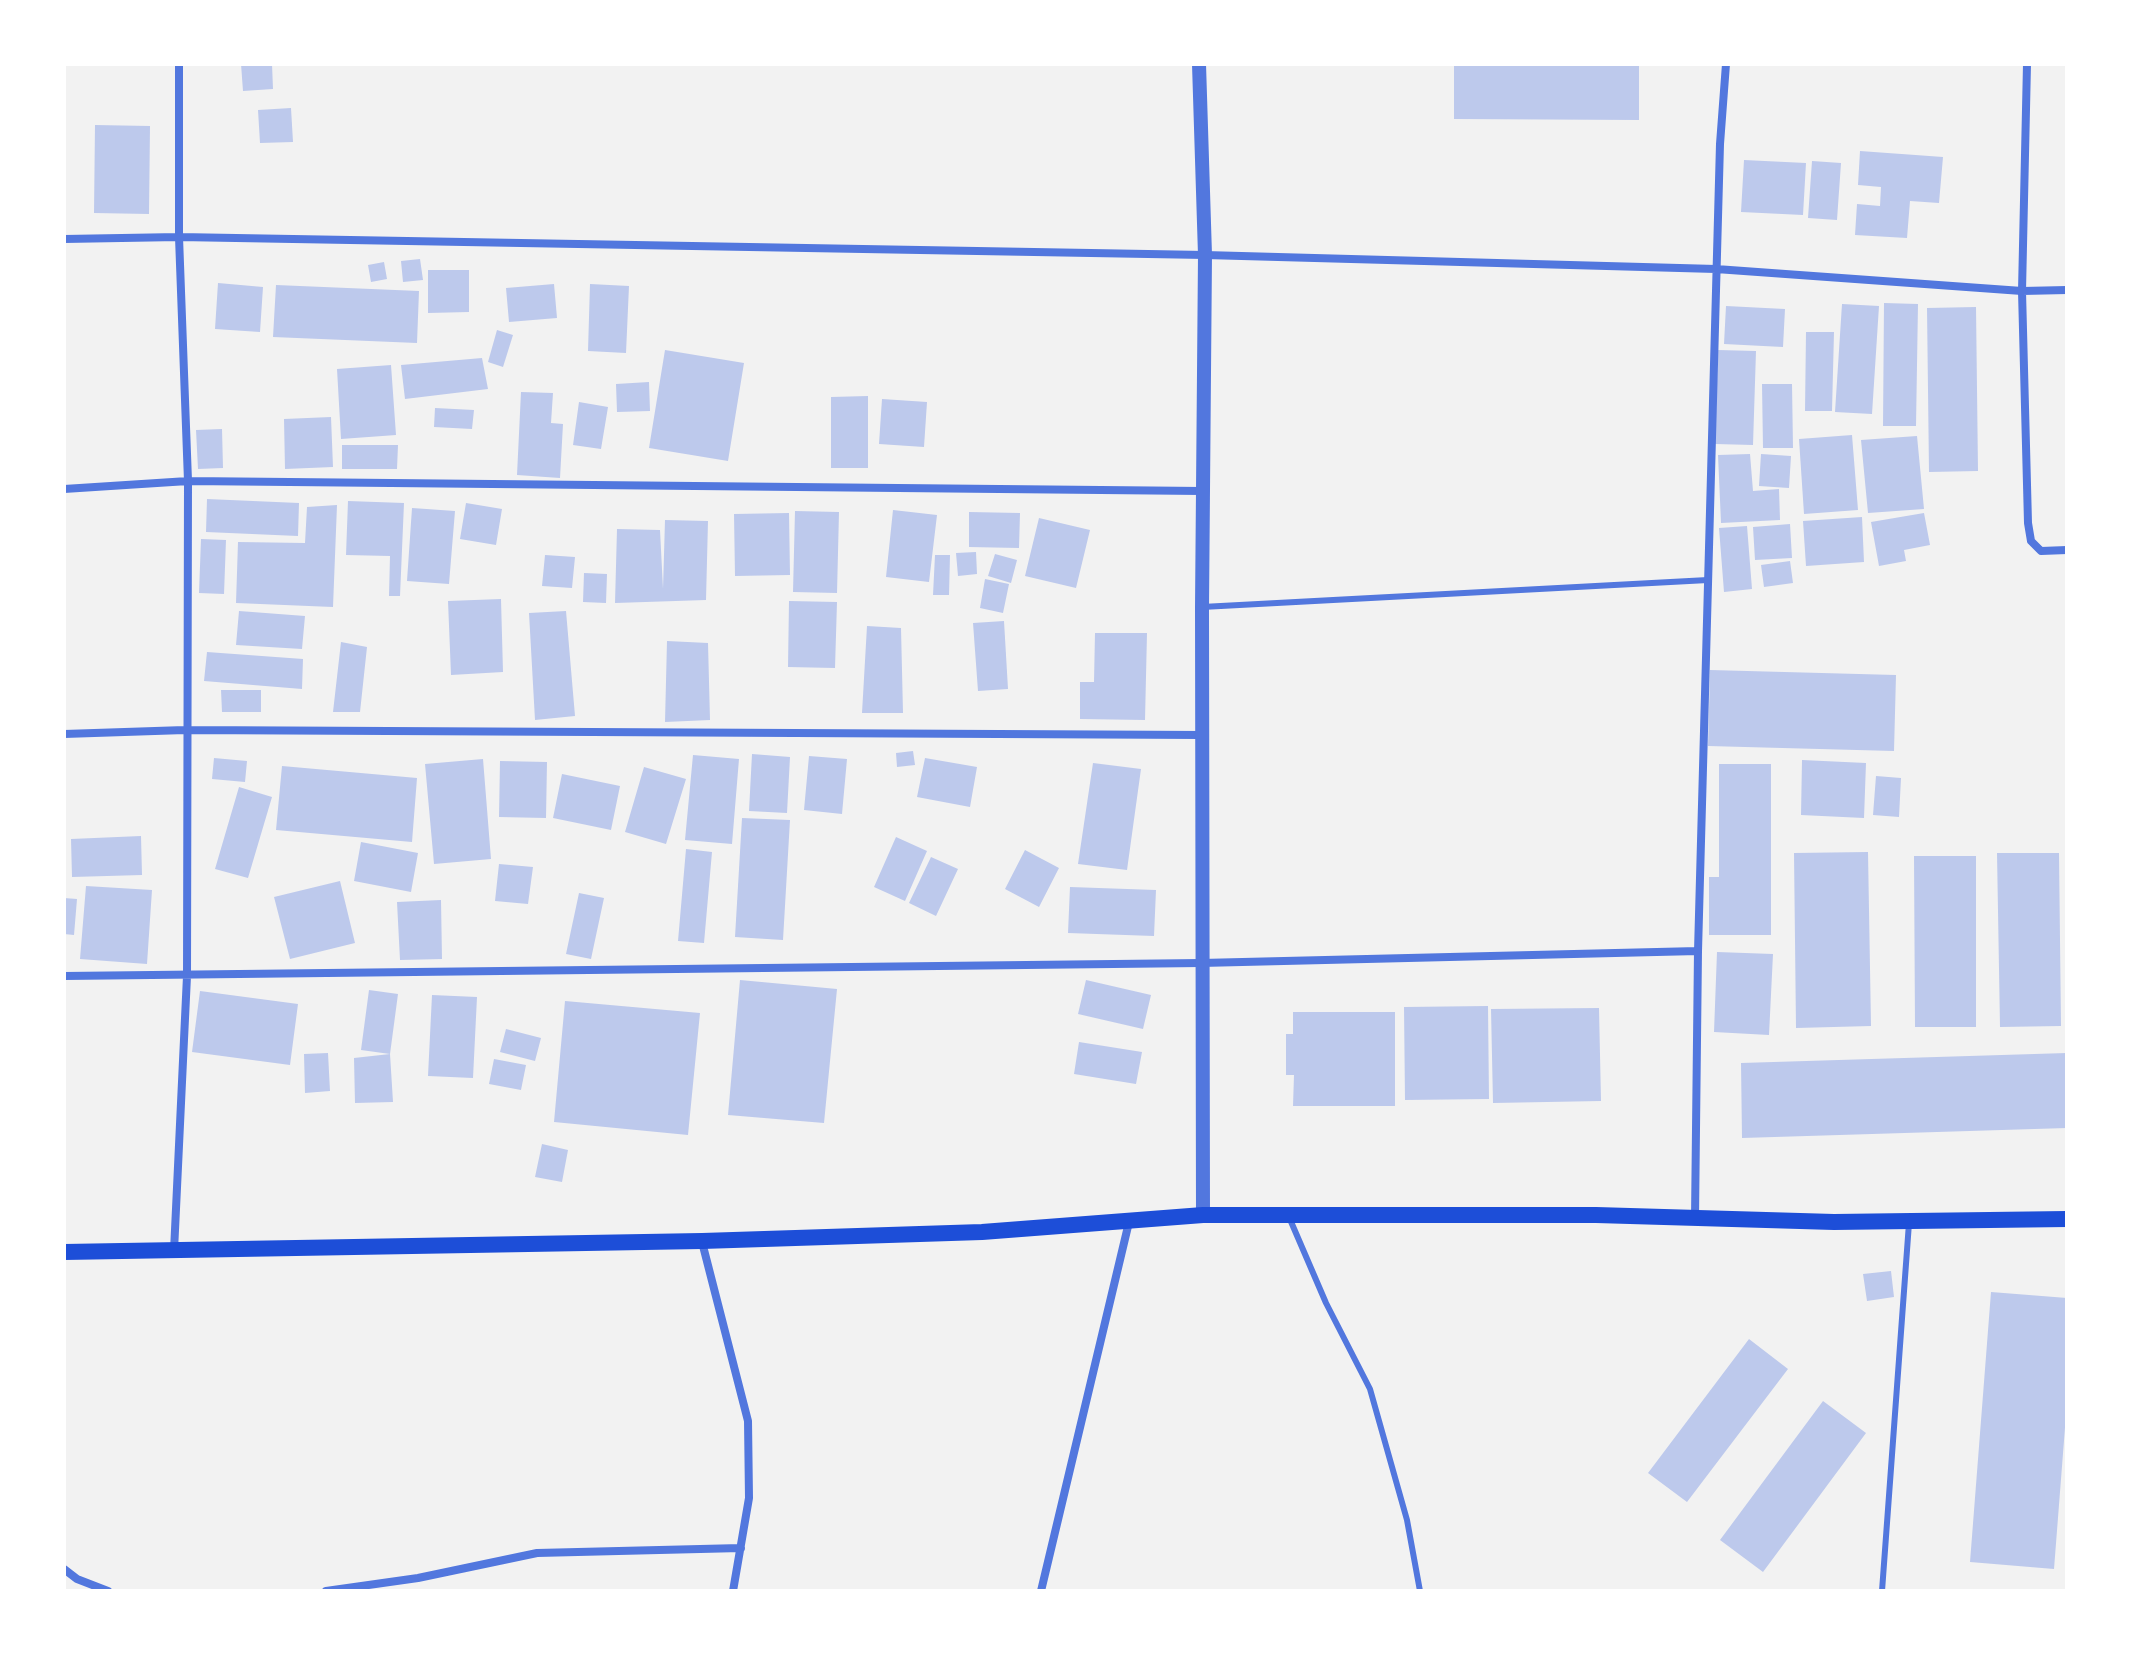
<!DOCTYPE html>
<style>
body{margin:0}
#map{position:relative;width:2131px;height:1655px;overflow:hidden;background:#f2f2f2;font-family:"Fira Sans",sans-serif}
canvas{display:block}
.frame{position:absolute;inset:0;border:66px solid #fff;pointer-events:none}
</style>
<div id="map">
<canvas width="2131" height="1655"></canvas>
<div class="frame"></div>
</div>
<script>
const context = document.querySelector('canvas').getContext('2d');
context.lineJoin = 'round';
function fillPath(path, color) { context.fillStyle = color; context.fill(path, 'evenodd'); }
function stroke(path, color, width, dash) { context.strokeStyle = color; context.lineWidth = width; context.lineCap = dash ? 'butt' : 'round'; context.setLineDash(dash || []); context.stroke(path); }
fillPath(new Path2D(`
 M241 64H272L273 89 243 91Z
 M1454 64H1639V120L1454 119Z
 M291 108 293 142 260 143 258 110Z
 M95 125 150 126 149 214 94 213Z
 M1860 151 1943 157 1939 203 1910 201 1907 238 1855 235 1857 204 1880 206 1881 187 1858 185Z
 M1744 160 1806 163 1803 215 1741 212Z
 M1812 161 1841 163 1837 220 1808 218Z
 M420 259 423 280 403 282 401 261Z
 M384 262 387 279 371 282 368 265Z
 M428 270H469V312L428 313Z
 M218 283 263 287 260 332 215 329Z
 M554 284 557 318 509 322 506 288Z
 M590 284 629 286 626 353 588 351Z
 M276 285 419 291 417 343 273 337Z
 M1884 303 1918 304 1916 426H1883Z
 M1842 304 1879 306 1872 414 1835 412Z
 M1726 306 1785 309 1783 347 1724 344Z
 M1976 307 1978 471 1929 472 1927 308Z
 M497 330 513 335 503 367 488 362Z
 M1806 332H1834L1832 411H1805Z
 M665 350 744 363 728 461 649 448Z
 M1718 350 1756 351 1753 445 1715 444Z
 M482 358 488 389 405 399 401 365Z
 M391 365 396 435 341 439 337 369Z
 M649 382 650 411 617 412 616 384Z
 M1762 384H1792L1793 448H1763Z
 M521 392 553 393 551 423 563 424 560 478 517 475Z
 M868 396V468H831V397Z
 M882 399 927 402 924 447 879 444Z
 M579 402 608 407 601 449 573 445Z
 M435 408 474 410 472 429 434 427Z
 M331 417 333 467 285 469 284 419Z
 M222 429 223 468 198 469 196 430Z
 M1852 435 1858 510 1804 514 1799 439Z
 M1917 436 1924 509 1868 513 1861 440Z
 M342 445H398L397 469H342Z
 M1750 454 1753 491 1779 489 1780 520 1721 523 1718 455Z
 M1761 454 1791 456 1789 488 1759 486Z
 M207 499 299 503 298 536 206 532Z
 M348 501 404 503 400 596H389L390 556 346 555Z
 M466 503 502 509 496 545 460 539Z
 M337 505 333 607 236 603 238 542 305 543 307 507Z
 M412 508 455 511 449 584 407 581Z
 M893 510 937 515 929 582 886 577Z
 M795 511 839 512 837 593 793 592Z
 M969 512 1020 513 1019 548 969 547Z
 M789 513 790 575 735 576 734 514Z
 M1924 513 1930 545 1904 550 1906 561 1879 566 1871 522Z
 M1862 517 1864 562 1806 566 1803 521Z
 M1039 518 1090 530 1076 588 1025 576Z
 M665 520 708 521 706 600 615 603 617 529 660 530 663 589Z
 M1790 524 1792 558 1755 560 1753 527Z
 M1747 526 1752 589 1724 592 1719 528Z
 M201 539 226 540 224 594 199 593Z
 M976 552 977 574 958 576 956 553Z
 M995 554 1017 560 1011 583 988 576Z
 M545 555 575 557 572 588 542 586Z
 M935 555H950L949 595H933Z
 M1790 561 1793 583 1764 587 1761 565Z
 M584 573 607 574 606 603 583 602Z
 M985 579 1009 584 1003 613 980 608Z
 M501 599 503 672 451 675 448 601Z
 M789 601 837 602 835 668 788 667Z
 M239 611 305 616 302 649 236 645Z
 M566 611 575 716 535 720 529 613Z
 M1004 621 1008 689 978 691 973 623Z
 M867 626 901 628 903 713H862Z
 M1095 633H1147L1145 720 1080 719V682H1094Z
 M667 641 708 643 710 720 665 722Z
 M341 642 367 647 360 712H333Z
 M207 652 303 659 302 689 204 681Z
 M1710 670 1896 675 1894 751 1708 746Z
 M221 690H261V712H222Z
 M913 751 915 765 897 767 896 753Z
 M752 754 790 757 787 813 749 811Z
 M693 755 739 759 732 844 685 840Z
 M809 756 847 759 842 814 804 810Z
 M214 758 247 761 245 782 212 779Z
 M925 758 977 767 970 807 917 797Z
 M483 759 491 859 434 864 425 764Z
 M1802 760 1866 763 1864 818 1801 815Z
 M500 761 547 762 546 818 499 817Z
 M1093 763 1141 769 1127 870 1078 864Z
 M1719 764H1771V935H1709V877H1719Z
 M282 766 417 778 412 842 276 830Z
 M644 767 686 779 666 844 625 832Z
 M562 774 620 786 611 830 553 818Z
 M1876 776 1901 778 1899 817 1873 815Z
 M239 787 272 797 248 878 215 869Z
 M742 818 790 820 783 940 735 937Z
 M141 836 142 875 72 877 71 839Z
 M896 837 927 851 905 901 874 887Z
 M361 842 418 853 411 892 354 881Z
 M686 849 712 852 704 943 678 941Z
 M1025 850 1059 868 1039 907 1005 889Z
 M1868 852 1871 1026 1796 1028 1794 853Z
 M1997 853H2059L2061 1026 2000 1027Z
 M1914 856H1976V1027H1915Z
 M931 857 958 869 936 916 909 903Z
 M499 864 533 867 528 904 495 901Z
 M340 881 355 943 290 959 274 897Z
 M86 886 152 890 147 964 80 959Z
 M1070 887 1156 890 1154 936 1068 933Z
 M579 893 604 898 591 959 566 954Z
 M64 898 77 899 74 935 64 934Z
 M441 900 442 959 400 960 397 902Z
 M1717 952 1773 954 1769 1035 1714 1032Z
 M740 980 837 989 824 1123 728 1115Z
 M1086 980 1151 995 1143 1029 1078 1014Z
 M369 990 398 994 390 1054 361 1050Z
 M200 991 298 1004 290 1065 192 1052Z
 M432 995 477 997 473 1078 428 1076Z
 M565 1001 700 1013 688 1135 554 1122Z
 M1488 1006 1489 1099 1405 1100 1404 1007Z
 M1599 1008 1601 1101 1493 1103 1491 1009Z
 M1293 1012H1395V1106H1293L1294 1075H1286V1034H1293Z
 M506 1029 541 1038 535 1061 500 1052Z
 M1079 1042 1142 1052 1136 1084 1074 1074Z
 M328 1053 330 1091 305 1093 304 1054Z
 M2067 1053V1128L1742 1138 1741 1063Z
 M390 1054 393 1102 355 1103 354 1058Z
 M494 1059 526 1065 521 1090 489 1084Z
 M542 1144 568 1150 562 1182 535 1177Z
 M1891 1271 1894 1297 1867 1301 1863 1274Z
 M1991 1292 2067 1298V1402L2054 1569 1970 1562Z
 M1749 1339 1788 1369 1687 1502 1648 1473Z
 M1823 1401 1866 1433 1763 1572 1720 1540Z`), '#bdc9ec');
stroke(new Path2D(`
 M1202 607 1708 580
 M1289 1217 1326 1303 1370 1389 1407 1520 1420 1591
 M1882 1591 1909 1223`), '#5277de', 6);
stroke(new Path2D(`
 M2027 64 2022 291 2028 523 2031 541 2041 551 2067 550
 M64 239 179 237 1205 255 1716 269 2022 291 2067 290
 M64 489 188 481 1202 491
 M64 734 185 730 1201 735
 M64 976 1201 963 1698 951
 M1695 1218 1698 951 1720 144 1726 64
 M702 1242 748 1421 749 1498 733 1591
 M174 1251 187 976 188 481 179 237V64
 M64 1569 77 1579 108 1591
 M326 1591 418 1578 537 1553 741 1548
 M1041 1591 1129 1222`), '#5277de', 8);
stroke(new Path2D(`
 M1199 64 1205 255 1202 607 1203 1215`), '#5277de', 14);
stroke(new Path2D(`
 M64 1252 702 1241 982 1232 1203 1215H1596L1834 1222 2067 1219`), '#1d4ed8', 16);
</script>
